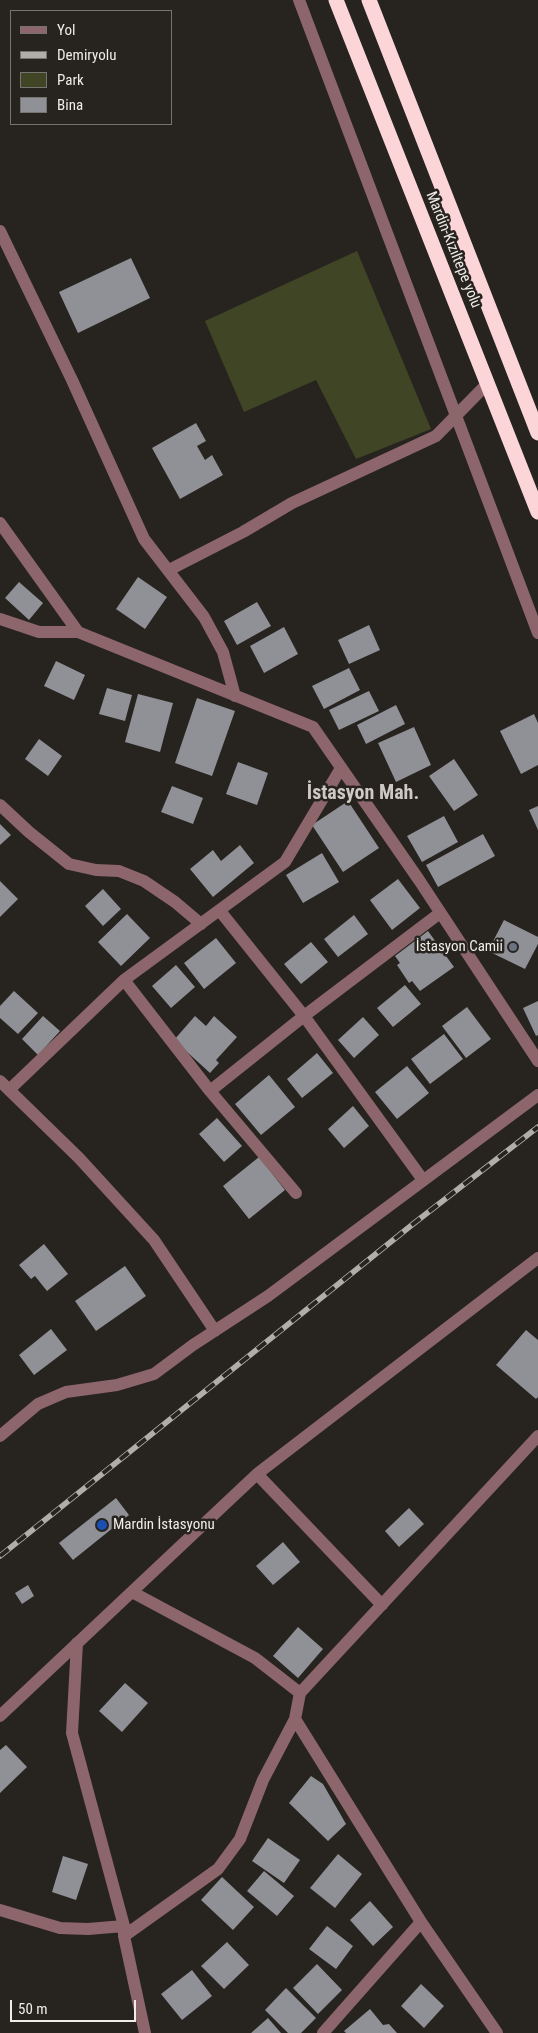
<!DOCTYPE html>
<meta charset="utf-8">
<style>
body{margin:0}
#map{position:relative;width:538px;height:2033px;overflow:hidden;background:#27231f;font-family:"Roboto Condensed",sans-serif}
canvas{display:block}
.legend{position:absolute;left:10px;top:10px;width:162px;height:115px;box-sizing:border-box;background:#27231f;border:1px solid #777370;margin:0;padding:6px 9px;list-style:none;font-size:15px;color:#efece9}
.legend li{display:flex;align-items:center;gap:10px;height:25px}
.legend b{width:25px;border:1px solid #777370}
.scale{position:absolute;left:10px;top:2000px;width:126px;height:22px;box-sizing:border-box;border:2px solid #efece9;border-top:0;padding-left:6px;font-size:15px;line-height:18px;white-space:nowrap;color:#efece9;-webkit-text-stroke:4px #27231f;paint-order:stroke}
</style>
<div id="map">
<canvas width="538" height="2033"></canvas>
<ul class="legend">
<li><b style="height:6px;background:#8d666b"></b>Yol</li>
<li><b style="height:6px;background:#b0adaa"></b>Demiryolu</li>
<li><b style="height:14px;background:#404625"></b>Park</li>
<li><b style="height:14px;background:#909097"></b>Bina</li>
</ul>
<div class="scale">50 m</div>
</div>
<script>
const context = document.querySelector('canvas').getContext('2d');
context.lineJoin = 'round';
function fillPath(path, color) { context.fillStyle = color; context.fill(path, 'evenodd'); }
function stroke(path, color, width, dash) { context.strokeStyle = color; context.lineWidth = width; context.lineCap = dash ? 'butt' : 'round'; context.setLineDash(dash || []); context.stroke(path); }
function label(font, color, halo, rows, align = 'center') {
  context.font = font + ' "Roboto Condensed",sans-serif'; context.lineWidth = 5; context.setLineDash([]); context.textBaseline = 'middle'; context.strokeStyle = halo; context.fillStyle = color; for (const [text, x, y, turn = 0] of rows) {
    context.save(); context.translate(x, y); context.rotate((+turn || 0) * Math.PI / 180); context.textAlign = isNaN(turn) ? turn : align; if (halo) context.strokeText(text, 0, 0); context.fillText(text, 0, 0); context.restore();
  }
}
fillPath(new Path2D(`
 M357 251 431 429 356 459 316 380 244 412 205 321Z`), '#404625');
fillPath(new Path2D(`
 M131 258 150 298 78 333 59 292Z
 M196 423 206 441 197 446 205 460 212 455 223 475 180 499 152 448Z
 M138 577 167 597 145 629 116 609Z
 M19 582 43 603 29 620 5 598Z
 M257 602 271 626 237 645 224 621Z
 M369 625 380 650 349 664 338 640Z
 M284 627 298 654 264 673 250 646Z
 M56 661 85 675 74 700 44 686Z
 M349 668 360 690 324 709 312 686Z
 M107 688 132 695 125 721 99 714Z
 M369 691 379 711 339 730 329 710Z
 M138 694 173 703 160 752 125 742Z
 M197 698 235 711 212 776 175 763Z
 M396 705 405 724 366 744 357 725Z
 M534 714 538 723V765L521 774 500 731Z
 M414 727 431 765 396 782 378 743Z
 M39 739 62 756 48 776 25 759Z
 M454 759 478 795 454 811 429 776Z
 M238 762 268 773 257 805 226 794Z
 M172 786 203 798 193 824 161 812Z
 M348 801 379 848 343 872 312 825Z
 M538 806V830L529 810Z
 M444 816 458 842 422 862 407 836Z
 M0 824 11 835 0 845Z
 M483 834 495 856 438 887 426 865Z
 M240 845 254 863 213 897 190 869 213 850 221 861Z
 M322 853 339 882 303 903 286 875Z
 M398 879 420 908 392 930 370 900Z
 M0 881 18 899 0 917Z
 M103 889 121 909 103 926 85 906Z
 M127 914 150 938 121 966 98 942Z
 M354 915 368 934 338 957 324 939Z
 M504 920 538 937V944L525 969 488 951Z
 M428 931 454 967 420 991 412 981 409 983 397 965 400 963 395 956Z
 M216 938 236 963 204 989 184 963Z
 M311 942 328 962 301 984 284 964Z
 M176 965 195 987 171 1008 152 986Z
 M405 985 421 1004 393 1027 377 1008Z
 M14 991 38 1013 18 1034 0 1018V1006Z
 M538 1001V1035L536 1036 523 1008Z
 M467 1007 491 1039 466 1058 442 1026Z
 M43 1016 60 1031 38 1055 22 1039Z
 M195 1016 206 1026 214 1016 237 1037 216 1060 219 1063 210 1073 174 1040Z
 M363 1017 379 1035 354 1058 338 1040Z
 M444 1034 463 1059 430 1084 411 1059Z
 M317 1053 333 1073 302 1098 287 1079Z
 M407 1066 429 1093 397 1119 375 1092Z
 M269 1075 295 1107 261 1135 235 1104Z
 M353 1106 369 1126 344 1148 328 1129Z
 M217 1118 242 1146 224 1162 199 1134Z
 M259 1157 285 1190 249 1219 223 1186Z
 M44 1244 68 1274 47 1291 35 1276 31 1279 19 1265Z
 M125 1266 146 1296 96 1331 75 1301Z
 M51 1329 67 1350 34 1375 19 1355Z
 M526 1330 538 1340V1397L536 1399 496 1365Z
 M116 1498 129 1515 73 1560 59 1543Z
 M409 1508 424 1524 399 1547 385 1531Z
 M283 1542 300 1562 273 1585 256 1566Z
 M28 1585 34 1596 22 1604 15 1593Z
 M298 1627 323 1649 298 1678 273 1656Z
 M125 1683 148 1703 122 1732 99 1711Z
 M6 1745 27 1767 0 1793V1750Z
 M311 1776 323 1784 346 1824 328 1841 289 1803Z
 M268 1838 300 1860 284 1883 252 1861Z
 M338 1854 362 1874 335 1908 310 1888Z
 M63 1856 88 1864 76 1900 52 1892Z
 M264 1871 294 1896 277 1916 247 1891Z
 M222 1877 254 1907 233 1930 201 1900Z
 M370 1901 393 1927 373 1946 350 1920Z
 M327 1926 353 1946 336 1969 309 1949Z
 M227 1942 249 1965 224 1989 201 1966Z
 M317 1964 342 1990 318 2014 293 1988Z
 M192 1970 212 1996 182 2020 161 1994Z
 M421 1984 444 2006 424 2028 401 2006Z
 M286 1988 316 2018 301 2033H288L265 2010Z
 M370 2009 383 2025 389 2024 397 2033H346L344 2031Z
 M268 2018 281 2033H251Z`), '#909097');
stroke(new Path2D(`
 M299 0 538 633
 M0 231 72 380 144 539 204 617 223 652 235 696
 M0 523 78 632 313 727 419 880 538 1061
 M169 570 243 532 292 503 436 436 487 384
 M0 619 39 632H78
 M0 805 29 832 69 864 96 870 119 871 144 881 175 902 201 924
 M220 911 304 1016 423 1180
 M124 980 210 1091 296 1193
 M0 1081 79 1158 154 1240 215 1331
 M9 1090 124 980 285 862 341 768
 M210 1091 304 1016 440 913
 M0 1436 38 1404 66 1392 117 1385 154 1374 193 1345 268 1296 538 1095
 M257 1474 382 1605
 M132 1592 255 1658 300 1693
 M77 1643 72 1733 124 1926V1936
 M0 1716 257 1474 538 1258
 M0 1910 60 1928 88 1929 124 1926
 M145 2033 124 1936 218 1869 240 1839 263 1780 295 1719
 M323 2033 421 1922
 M497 2033 421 1922 295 1719 300 1693 538 1436`), '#8d666b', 12);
stroke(new Path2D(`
 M336 0 538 512
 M369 0 538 433`), '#fcd5d9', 15);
const rail = new Path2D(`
 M0 1556 413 1224 538 1127`);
stroke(rail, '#b0adaa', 5.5);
stroke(rail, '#27231f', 4, [11]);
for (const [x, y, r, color] of [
 [513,947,5,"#6b7280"],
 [102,1525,6,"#1a4fb4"]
]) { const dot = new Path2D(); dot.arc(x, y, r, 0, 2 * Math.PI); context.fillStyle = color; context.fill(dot); stroke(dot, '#27231f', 2); }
label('15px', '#efece9', '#27231f', [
 ["Mardin-Kızıltepe yolu",453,250,68]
]);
label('15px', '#efece9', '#27231f', [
 ["İstasyon Camii",503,947],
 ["Mardin İstasyonu",113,1525,"left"]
], 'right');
label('bold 20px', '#cec9c3', '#27231f', [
 ["İstasyon Mah.",363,794]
]);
</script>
